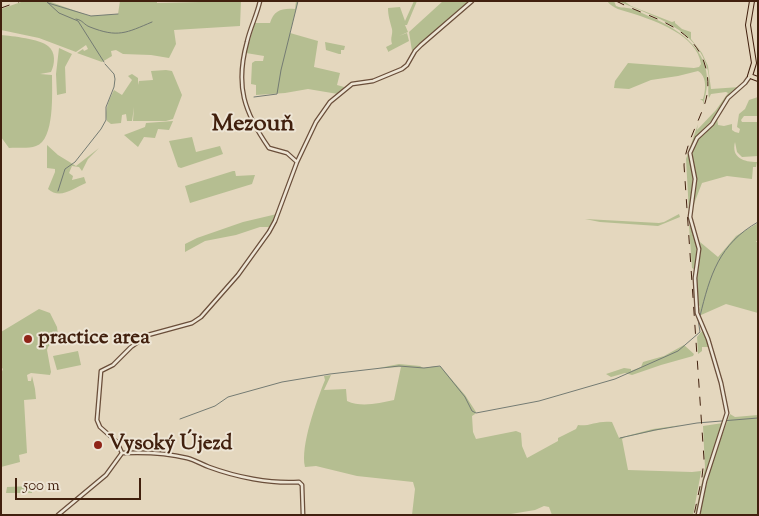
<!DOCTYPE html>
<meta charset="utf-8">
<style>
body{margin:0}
#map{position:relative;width:759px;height:516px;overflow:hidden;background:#e4d7be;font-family:"Sorts Mill Goudy",serif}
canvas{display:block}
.frame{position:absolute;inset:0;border:2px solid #41200e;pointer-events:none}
.scale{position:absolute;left:15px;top:478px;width:126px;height:22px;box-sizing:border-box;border:2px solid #41200e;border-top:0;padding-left:6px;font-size:15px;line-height:18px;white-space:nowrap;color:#41200e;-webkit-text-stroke:4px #ede5d5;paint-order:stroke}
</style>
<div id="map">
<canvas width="759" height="516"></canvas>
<div class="frame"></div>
<div class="scale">500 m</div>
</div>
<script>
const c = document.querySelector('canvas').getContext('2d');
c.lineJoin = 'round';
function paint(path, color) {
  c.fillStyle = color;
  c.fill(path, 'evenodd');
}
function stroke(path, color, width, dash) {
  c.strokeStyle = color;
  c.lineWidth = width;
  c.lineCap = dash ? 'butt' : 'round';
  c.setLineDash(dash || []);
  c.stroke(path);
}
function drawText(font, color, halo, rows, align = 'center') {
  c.font = font + ' "Sorts Mill Goudy",serif';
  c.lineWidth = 4;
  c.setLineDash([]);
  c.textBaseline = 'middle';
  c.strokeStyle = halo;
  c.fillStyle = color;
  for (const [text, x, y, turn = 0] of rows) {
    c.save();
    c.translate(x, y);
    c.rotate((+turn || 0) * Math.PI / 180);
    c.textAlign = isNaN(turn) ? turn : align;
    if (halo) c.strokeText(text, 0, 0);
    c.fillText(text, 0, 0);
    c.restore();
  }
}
paint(new Path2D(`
 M24 1H48L90 16 118 14 120 1H157V3L241 1 240 26 174 30 176 44 169 58 151 55 123 54 116 50 111 51 112 56 102 62 77 53 83 49 84 51 88 49 86 45 76 52 39 38 1 30V9Z
 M296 1H298L290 33 318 41 314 67 340 73 337 85 344 87V89L338 94 308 89 285 93 256 95V85L251 84 252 63 255 61H263L264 56 246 53 255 23H270C274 10 282 8 295 9Z
 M414 1H417L407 25H405L408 32 399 36 407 33 409 41 388 52V51L386 47 392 44C390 37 393 35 392 29 390 21 388 16 388 8L400 7 405 21Z
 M443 1 469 2 412 51 409 32Z
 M607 1H614L616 6C620 8 623 7 627 8 636 9 645 15 653 18 691 35 718 60 703 105V101L700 99H703C706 90 707 76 698 71L678 76 651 80 629 89 614 88 615 81 628 63 694 68 699 67 701 64C697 35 656 21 631 13 622 10 613 9 607 1Z
 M624 1 631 6 672 22 675 21V23L682 29 691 32V39L702 53 708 66 711 89 740 87 727 98 715 117 696 137 690 148 689 158 694 179 689 213 686 159 698 124 697 130 716 110 728 93 726 92 711 94 709 98C707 89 710 80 708 71 698 29 655 17 620 2Z
 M1 35C12 36 40 39 48 46 56 52 55 64 51 72L40 74 52 75C52 92 55 140 36 146 28 149 17 147 9 148L1 137Z
 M325 42 345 46 344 50H341V54H339L326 50Z
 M59 48 72 54 65 67 66 93 57 95 56 74Z
 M166 70 172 71 182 95 173 119 166 121H133L134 107 132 121H127L126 114 122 115 121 123 111 124 107 121C104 110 109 100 114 90L122 95 132 80 128 76 132 74 138 78V85L139 81 153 80 151 71Z
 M758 97V116H744L741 120 742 122H758V156L742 157 737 152 735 142C731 158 744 162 757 162L756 167H753L752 179 727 176 702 183 692 209 696 179 691 154 692 149 698 139 717 118 718 125 724 126 732 124V130L735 132 739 133 740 129 737 127 739 114 745 109 749 100Z
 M173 121 169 130 158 129 155 138 144 137 138 147 124 135 145 127 146 123Z
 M192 137 196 152 220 146 223 154 181 168 178 167 169 141Z
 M47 145 58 155 76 166 99 148 88 159 82 171 79 167 72 166 69 173 73 176 72 180 84 177 86 183C74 188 60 200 48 189L55 172V169L47 168Z
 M233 171H235L236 176 255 175 252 184 190 203 185 186Z
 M277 214 269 227H260L236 235 205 241 185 252V244L197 238 243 222Z
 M679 214 680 217 658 226 600 222 585 219 659 223 664 222Z
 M758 223V241H756L758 244V313L726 304 701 315 699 310 700 306 698 305 696 278 701 251 700 242 718 257 736 236Z
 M689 225C699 238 699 254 694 269L692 268Z
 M39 309 50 313 57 327 58 335 48 347 47 350 51 372 50 375 31 373 27 375 28 381H31L32 376 35 389 36 399 24 400 27 453 19 455 20 462 1 467V374L3 369 1 367V332Z
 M703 331 709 347H702V351L698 354 697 337 701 332Z
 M684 345 694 354 693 356 661 365 632 375 625 373 611 377 606 374 624 368 631 369V371L641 367 643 362 664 356Z
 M78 351 81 365 57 370 53 356Z
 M399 364 420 366 423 368 437 366 441 367 465 395 476 412 475 414 472 416 473 432 476 439 516 431 521 433 522 446 527 458 558 441V438L576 429 578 425C588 427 598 420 612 422L619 438 653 429 682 425 625 437 622 439 628 470 692 472 701 471 702 467 693 515H552L549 507 544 506 535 510 505 515H412L415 489 413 482 357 476 316 466 305 467C300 446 317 400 325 380L324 376 331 375 324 390 346 389 347 401C362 408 379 403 394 400L401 367 379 368Z
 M730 414 735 417 758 415V515H699L712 462Z
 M723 423 709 461 697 515H695L705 468 703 426Z
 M32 486V493H6L7 487Z`), '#b5be91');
stroke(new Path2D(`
 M46 1 59 13 78 21 104 62
 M48 3 91 16 118 14
 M76 19C83 20 84 25 90 27 118 38 126 33 152 22
 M254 97 277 94 281 70 298 1
 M58 191 65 169 75 162 101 129 106 120V107L114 87 115 79 114 74 105 64
 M700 316C710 275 719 244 758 222
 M180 419 215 406 228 397 282 382 330 374 399 366 424 368 440 366 465 397 472 411 476 413 539 401 615 379 678 351 700 332 698 319
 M620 438 655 430 697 423 758 418`), '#747b73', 1);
const minor = new Path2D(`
 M260 1C257 15 250 28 247 42 235 86 244 112 269 148L287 153 297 162
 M122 453 117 442 100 427 97 420 101 371 113 365 131 347 148 335 192 323 201 317 238 275 269 232 275 221 297 162 316 122 330 102 352 84 373 81 402 69 407 65 415 51 421 45 472 1
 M122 453C144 452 167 453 187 458 195 460 201 464 209 467 236 477 270 484 299 482L302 485 303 515
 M58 515 106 475 122 453
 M698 515 705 481 727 413 721 383 708 339 697 313 695 278 699 249 690 217 695 179 690 153 697 138 712 124 728 98 745 83 750 76`);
const major = new Path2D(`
 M752 1 748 25 754 63 750 76 758 79`);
stroke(minor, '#6a4e3a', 5);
stroke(major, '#41200e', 6);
stroke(minor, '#ede5d5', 2.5);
stroke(major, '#e4d7be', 4);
stroke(new Path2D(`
 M616 1C649 18 690 24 704 62 709 76 709 90 705 103 698 124 686 143 684 165L704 459 702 477 694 515
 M1 8 21 1`), '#41200e', 1, [9, 9]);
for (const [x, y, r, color] of [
 [28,339,5,"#8f2418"],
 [98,445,5,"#8f2418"]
]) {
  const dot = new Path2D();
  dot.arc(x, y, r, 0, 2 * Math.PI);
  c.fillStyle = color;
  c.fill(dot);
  stroke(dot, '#ede5d5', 2);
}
drawText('bold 21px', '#41200e', '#ede5d5', [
 ["practice area",38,339],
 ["Vysoký Újezd",108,445]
], 'left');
drawText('bold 24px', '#41200e', '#ede5d5', [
 ["Mezouň",253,126]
]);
</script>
